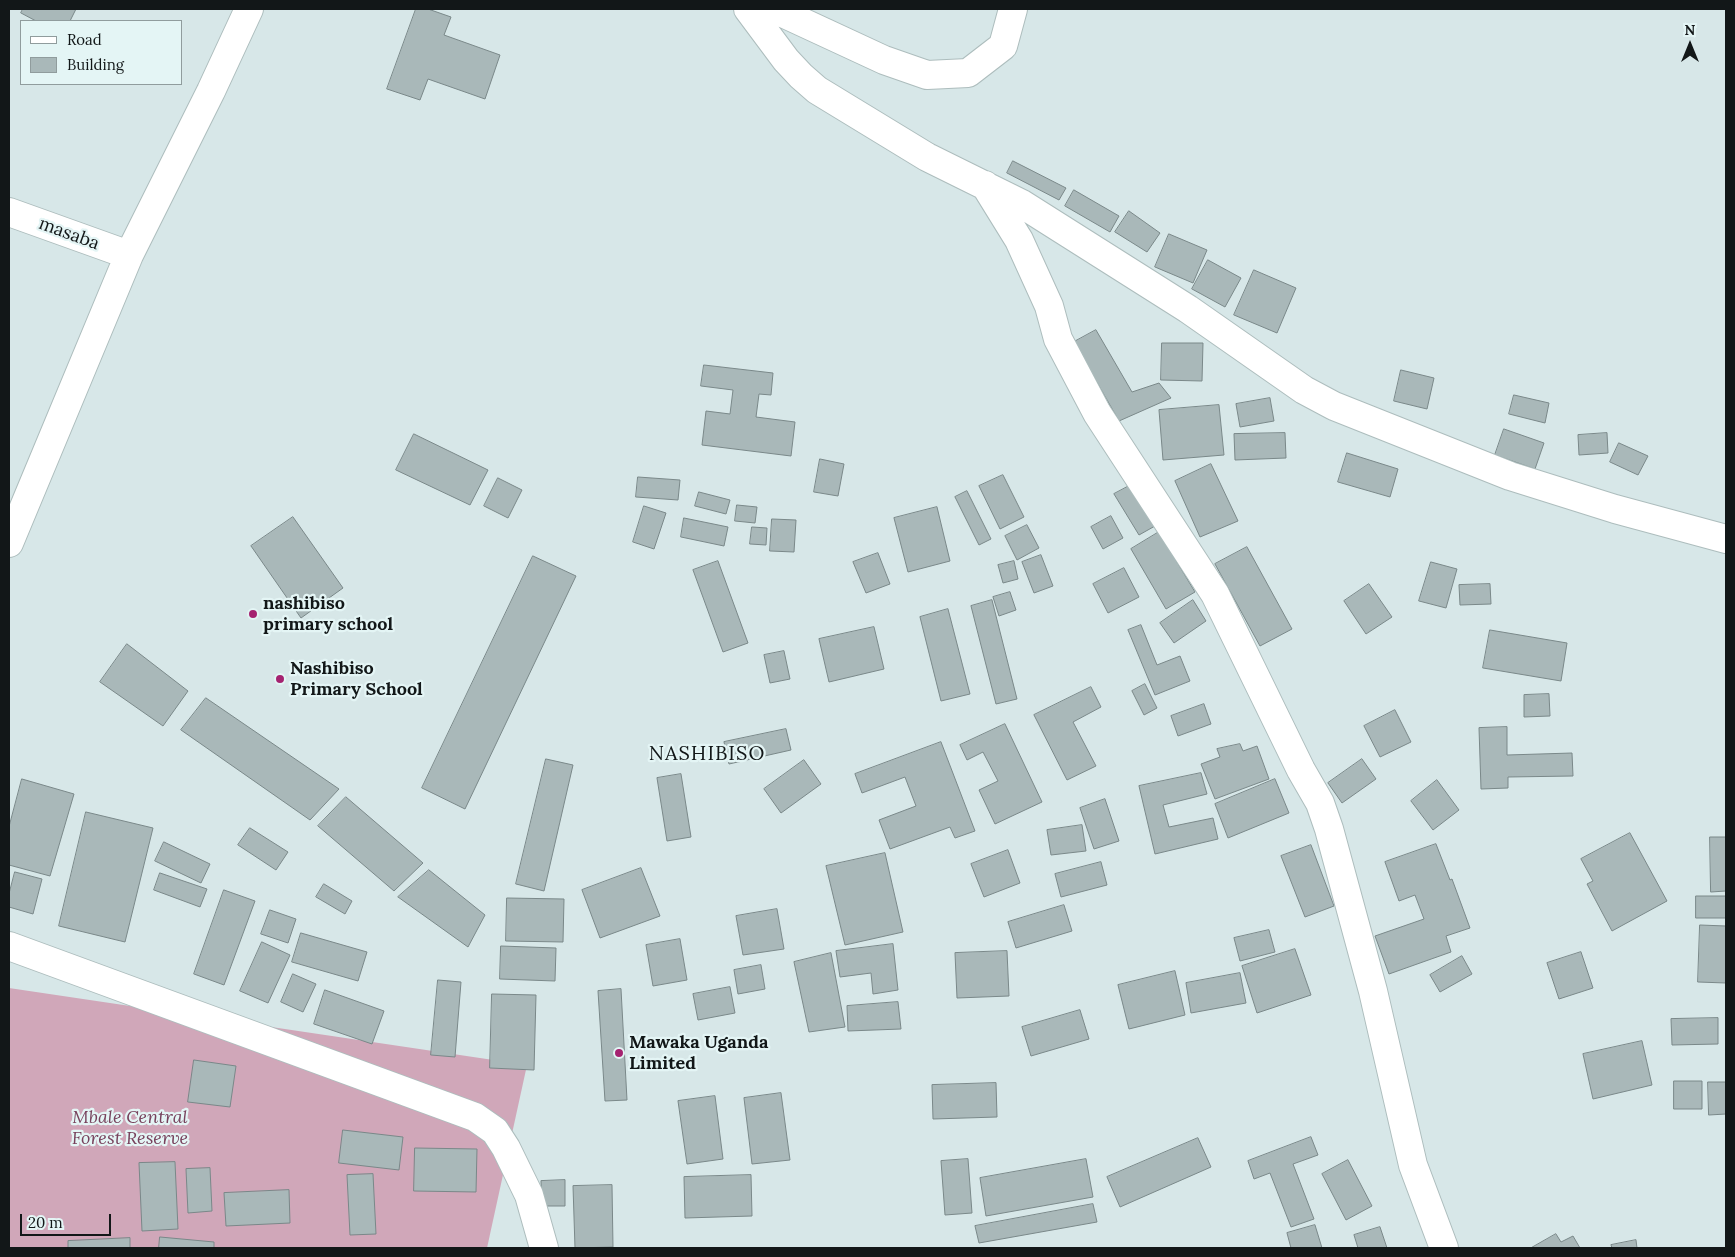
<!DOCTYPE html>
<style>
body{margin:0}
#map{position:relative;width:1735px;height:1257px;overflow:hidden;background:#d7e7e8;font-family:Lora,serif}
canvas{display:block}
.frame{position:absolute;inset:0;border:10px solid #121718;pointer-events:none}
.legend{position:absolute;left:20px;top:20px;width:162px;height:65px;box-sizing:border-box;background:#e4f5f5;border:1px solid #909c9d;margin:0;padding:6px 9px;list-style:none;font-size:15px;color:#121718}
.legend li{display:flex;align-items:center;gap:10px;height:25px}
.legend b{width:25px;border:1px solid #909c9d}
.north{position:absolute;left:1665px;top:20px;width:50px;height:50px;-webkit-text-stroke:4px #e4f5f5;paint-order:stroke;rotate:0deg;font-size:14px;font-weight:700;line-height:20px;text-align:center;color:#121718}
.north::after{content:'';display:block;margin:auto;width:18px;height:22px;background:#121718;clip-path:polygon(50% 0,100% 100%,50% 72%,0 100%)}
.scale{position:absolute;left:20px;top:1214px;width:91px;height:22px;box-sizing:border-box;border:2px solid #121718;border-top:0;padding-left:6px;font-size:15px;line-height:18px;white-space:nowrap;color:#121718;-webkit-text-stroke:4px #e4f5f5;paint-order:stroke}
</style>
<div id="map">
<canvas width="1735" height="1257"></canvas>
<div class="frame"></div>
<ul class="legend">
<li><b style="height:6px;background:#fff"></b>Road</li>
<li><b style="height:14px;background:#a9b8b9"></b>Building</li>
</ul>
<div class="north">N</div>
<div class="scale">20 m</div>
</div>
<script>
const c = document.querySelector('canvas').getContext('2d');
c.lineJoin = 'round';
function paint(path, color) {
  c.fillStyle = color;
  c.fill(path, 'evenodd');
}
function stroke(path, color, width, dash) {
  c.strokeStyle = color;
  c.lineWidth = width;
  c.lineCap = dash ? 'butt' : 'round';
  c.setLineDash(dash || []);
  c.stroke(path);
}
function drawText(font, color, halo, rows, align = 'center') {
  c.font = font + ' Lora,serif';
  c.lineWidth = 4.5;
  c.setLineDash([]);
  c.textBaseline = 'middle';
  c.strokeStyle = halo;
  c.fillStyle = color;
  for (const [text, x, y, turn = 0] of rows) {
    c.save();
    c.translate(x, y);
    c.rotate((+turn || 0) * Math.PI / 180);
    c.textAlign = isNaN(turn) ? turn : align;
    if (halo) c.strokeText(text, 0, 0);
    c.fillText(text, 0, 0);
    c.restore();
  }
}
paint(new Path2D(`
 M9 988 527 1065 487 1248H9Z`), '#d0a7b9');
const building = new Path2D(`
 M23 9H76L70 21H36L21 13Z
 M416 9H428L451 17 444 35 500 55 485 99 428 79 420 100 387 89Z
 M1013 161 1066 188 1059 200 1007 173Z
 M1074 190 1119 216 1110 232 1065 206Z
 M1129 211 1160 233 1147 252 1115 232Z
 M1169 234 1207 250 1193 283 1155 267Z
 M1208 260 1241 278 1225 307 1192 289Z
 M1254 270 1296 288 1277 333 1234 315Z
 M1096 330 1132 392 1159 383 1171 398 1119 421 1074 342Z
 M1162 343H1203L1202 381 1161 380Z
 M704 365 773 373 771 395 759 394 756 417 795 422 791 456 702 445 706 411 730 414 733 390 701 386Z
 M1401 370 1434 378 1427 409 1394 401Z
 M1514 395 1549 403 1545 423 1509 414Z
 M1270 398 1274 421 1240 427 1236 404Z
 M1219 405 1224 455 1163 460 1159 410Z
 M1504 429 1544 443 1535 469 1495 455Z
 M1285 433 1286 458 1235 460 1234 434Z
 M1607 433 1608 453 1579 455 1578 435Z
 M414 434 488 470 470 505 396 470Z
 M1619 443 1648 456 1638 475 1610 462Z
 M1347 453 1398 469 1390 497 1338 482Z
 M820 459 844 464 838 496 814 492Z
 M1211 464 1238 521 1200 537 1175 481Z
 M1003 475 1024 517 1000 529 979 486Z
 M638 477 680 480 678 500 636 497Z
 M498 478 522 490 508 518 484 506Z
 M1131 485 1155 526 1139 535 1114 494Z
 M967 491 991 539 979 545 955 497Z
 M699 492 730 500 726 514 695 506Z
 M737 505 757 507 755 523 735 521Z
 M644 506 666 513 654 549 633 542Z
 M937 507 950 561 908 572 894 518Z
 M1111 516 1123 538 1103 549 1091 527Z
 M293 517 343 588 301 618 251 546Z
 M684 518 728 527 724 546 681 537Z
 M772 519 796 520 794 552 770 551Z
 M1027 525 1039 548 1017 560 1005 536Z
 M752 527 767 528 766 545 750 544Z
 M1159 532 1195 592 1166 609 1131 549Z
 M1247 547 1292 629 1260 646 1215 564Z
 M878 553 890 584 866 593 853 562Z
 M1041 555 1053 586 1034 593 1022 562Z
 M533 556 576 576 465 809 422 788Z
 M718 561 748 643 723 652 693 570Z
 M1014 561 1018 579 1003 583 998 565Z
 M1431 562 1457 569 1446 608 1419 601Z
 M1124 568 1139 597 1108 613 1093 584Z
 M1369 584 1392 617 1366 634 1344 601Z
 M1490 584 1491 604 1460 605 1459 585Z
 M1010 592 1016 610 999 616 993 597Z
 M992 600 1017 699 996 704 971 606Z
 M1193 600 1206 621 1174 643 1160 623Z
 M948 609 970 694 941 701 920 617Z
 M1141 625 1157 665 1180 656 1190 681 1155 695 1128 630Z
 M874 627 884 669 829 682 819 639Z
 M1490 630 1567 643 1561 681 1483 668Z
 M127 644 188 691 163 726 100 682Z
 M784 651 790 679 770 683 764 655Z
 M1145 684 1157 708 1144 715 1132 691Z
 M1091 687 1101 707 1073 722 1096 766 1067 780 1034 715Z
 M1549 694 1550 716 1524 717V695Z
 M206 698 339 789 310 820 181 730Z
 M1204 704 1211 724 1178 736 1171 716Z
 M1395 710 1411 742 1380 757 1364 726Z
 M1005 724 1042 802 995 824 979 790 998 781 983 752 967 760 960 745Z
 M1507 727V755L1572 753 1573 776 1508 777V788L1481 789 1479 728Z
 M786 729 791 750 729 764 724 742Z
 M941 742 975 831 955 838 950 827 890 849 879 820 916 806 905 777 862 793 855 774Z
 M1240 744 1243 751 1257 746 1269 779 1215 799 1201 764 1220 757 1217 749Z
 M546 759 573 765 544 891 516 884Z
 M1362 759 1376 779 1342 803 1328 783Z
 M804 760 821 784 781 813 764 789Z
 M1201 773 1207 794 1163 805 1169 827 1213 818 1218 839 1155 854 1139 786Z
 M681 774 691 837 667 841 657 778Z
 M22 779 74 794 50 876 9 865V827Z
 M1275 779 1289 813 1228 838 1215 804Z
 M1437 780 1459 810 1433 830 1411 801Z
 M346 797 423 863 394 891 318 826Z
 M1105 799 1119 841 1094 849 1080 808Z
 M86 812 153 828 125 942 59 926Z
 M1082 825 1086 851 1051 855 1047 830Z
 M250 828 288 852 276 870 238 845Z
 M1630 833 1667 901 1612 931 1587 884 1593 881 1581 859Z
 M1710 837H1726V891L1711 892Z
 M164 842 210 864 201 883 155 861Z
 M1436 844 1450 880 1452 879 1470 928 1446 936 1451 952 1389 974 1375 936 1424 919 1415 895 1399 901 1385 862Z
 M1311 845 1334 906 1305 917 1281 856Z
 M1008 850 1020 883 984 897 971 864Z
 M885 853 903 932 845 945 826 866Z
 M1101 862 1107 885 1061 897 1055 874Z
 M641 868 660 916 600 938 582 890Z
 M429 870 485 915 468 947 398 897Z
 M15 872 42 879 33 914 9 907V894Z
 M160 873 207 889 200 907 154 890Z
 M324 884 352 901 345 914 316 897Z
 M224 890 255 901 224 985 194 974Z
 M1696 896H1726V918H1696Z
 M507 898 564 899 563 942 506 941Z
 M1064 905 1072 931 1016 948 1008 922Z
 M777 909 784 949 743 955 736 916Z
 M270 910 296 919 288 943 261 934Z
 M1700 925 1726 926V983L1698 982Z
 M1269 930 1275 952 1240 961 1234 938Z
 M301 933 367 952 358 981 292 962Z
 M680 939 687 980 653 986 646 945Z
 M262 942 290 955 268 1003 240 991Z
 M893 944 898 990 873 994 871 973 840 977 836 951Z
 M501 946 556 948 555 981 500 979Z
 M1295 949 1311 995 1257 1013 1242 966Z
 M1007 951 1009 996 957 998 955 953Z
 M1581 952 1593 988 1559 999 1547 963Z
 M831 953 845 1027 809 1032 794 962Z
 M1462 956 1472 974 1440 992 1430 975Z
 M761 965 765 989 738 994 734 970Z
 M1175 971 1185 1015 1129 1029 1118 985Z
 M1240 973 1246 1003 1191 1013 1186 983Z
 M293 974 316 984 303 1012 281 1002Z
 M438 980 461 982 455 1057 431 1055Z
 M730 987 735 1013 698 1020 693 994Z
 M621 989 627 1100 605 1101 598 991Z
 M325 990 384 1011 372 1044 314 1024Z
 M492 994 536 995 534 1070 490 1068Z
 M898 1002 901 1029 848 1031 847 1006Z
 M1080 1010 1089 1039 1031 1056 1022 1027Z
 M1718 1018V1044L1672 1045 1671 1019Z
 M1642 1041 1652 1085 1593 1099 1583 1054Z
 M194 1060 236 1066 230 1107 188 1102Z
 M1674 1081H1702V1109H1674Z
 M1708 1082H1726V1114L1709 1115Z
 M996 1083 997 1117 933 1119 932 1085Z
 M781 1093 790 1160 752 1164 744 1098Z
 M715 1096 723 1159 687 1164 678 1101Z
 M343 1130 403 1137 399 1170 339 1163Z
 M1311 1137 1318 1155 1293 1164 1314 1219 1291 1227 1270 1173 1254 1179 1248 1161Z
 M1198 1138 1211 1167 1120 1207 1107 1177Z
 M415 1148 477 1149 476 1192 414 1191Z
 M968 1159 972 1213 945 1215 941 1161Z
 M1086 1159 1093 1197 986 1216 980 1178Z
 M1348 1160 1372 1206 1346 1220 1322 1174Z
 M175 1162 178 1229 142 1231 139 1163Z
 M210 1168 212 1211 188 1213 186 1169Z
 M373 1174 376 1234 350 1235 347 1175Z
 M751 1175 752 1216 685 1218 684 1177Z
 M565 1180V1206H542L541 1181Z
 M612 1185 613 1247 575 1248 573 1186Z
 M289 1190 290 1223 226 1226 224 1193Z
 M1093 1204 1097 1222 979 1243 975 1226Z
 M1315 1225 1322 1248H1291L1287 1233Z
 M1380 1227 1387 1248H1358L1354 1235Z
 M1556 1234 1561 1242 1573 1236 1580 1248H1531Z
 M160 1237 214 1242V1248H159Z
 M130 1238V1248H68V1241Z
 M1636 1240 1637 1248H1612L1611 1245Z`);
paint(building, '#a9b8b9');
stroke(building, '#7a8889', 1);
const minor = new Path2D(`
 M748 9 786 60 801 76 817 90 927 157 1022 204 1188 309 1304 390 1334 406 1510 476 1615 509 1726 539
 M774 9 884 60 927 75 968 73 1003 46 1013 9
 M985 185 1019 240 1049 306 1058 339 1097 413 1215 594 1301 770 1320 803 1329 829 1373 991 1413 1165 1444 1248`);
const tertiary = new Path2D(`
 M9 212 129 255
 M9 543 129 255 211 91 249 9
 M9 946 475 1117 495 1131 506 1148 529 1195 544 1248`);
stroke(minor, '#adbdbd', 30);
stroke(tertiary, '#adbdbd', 30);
stroke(minor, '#fff', 28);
stroke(tertiary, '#fff', 28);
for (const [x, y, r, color] of [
 [253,614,5,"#a52270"],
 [280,679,5,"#a52270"],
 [619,1053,5,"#a52270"]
]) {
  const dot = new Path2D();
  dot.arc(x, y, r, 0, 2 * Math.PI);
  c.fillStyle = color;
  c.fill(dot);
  stroke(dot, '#e4f5f5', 2);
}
drawText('18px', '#121718', '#e4f5f5', [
 ["masaba",69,234,20]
]);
drawText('bold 18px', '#121718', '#e4f5f5', [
 ["nashibiso",263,604],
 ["primary school",263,625],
 ["Nashibiso",290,669],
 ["Primary School",290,690],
 ["Mawaka Uganda",629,1043],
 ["Limited",629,1064]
], 'left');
drawText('italic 18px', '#77415c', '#e4f5f5', [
 ["Mbale Central",130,1118],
 ["Forest Reserve",130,1139]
]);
c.letterSpacing = '1px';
drawText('20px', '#121718', '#e4f5f5', [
 ["NASHIBISO",707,754]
]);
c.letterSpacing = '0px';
</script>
